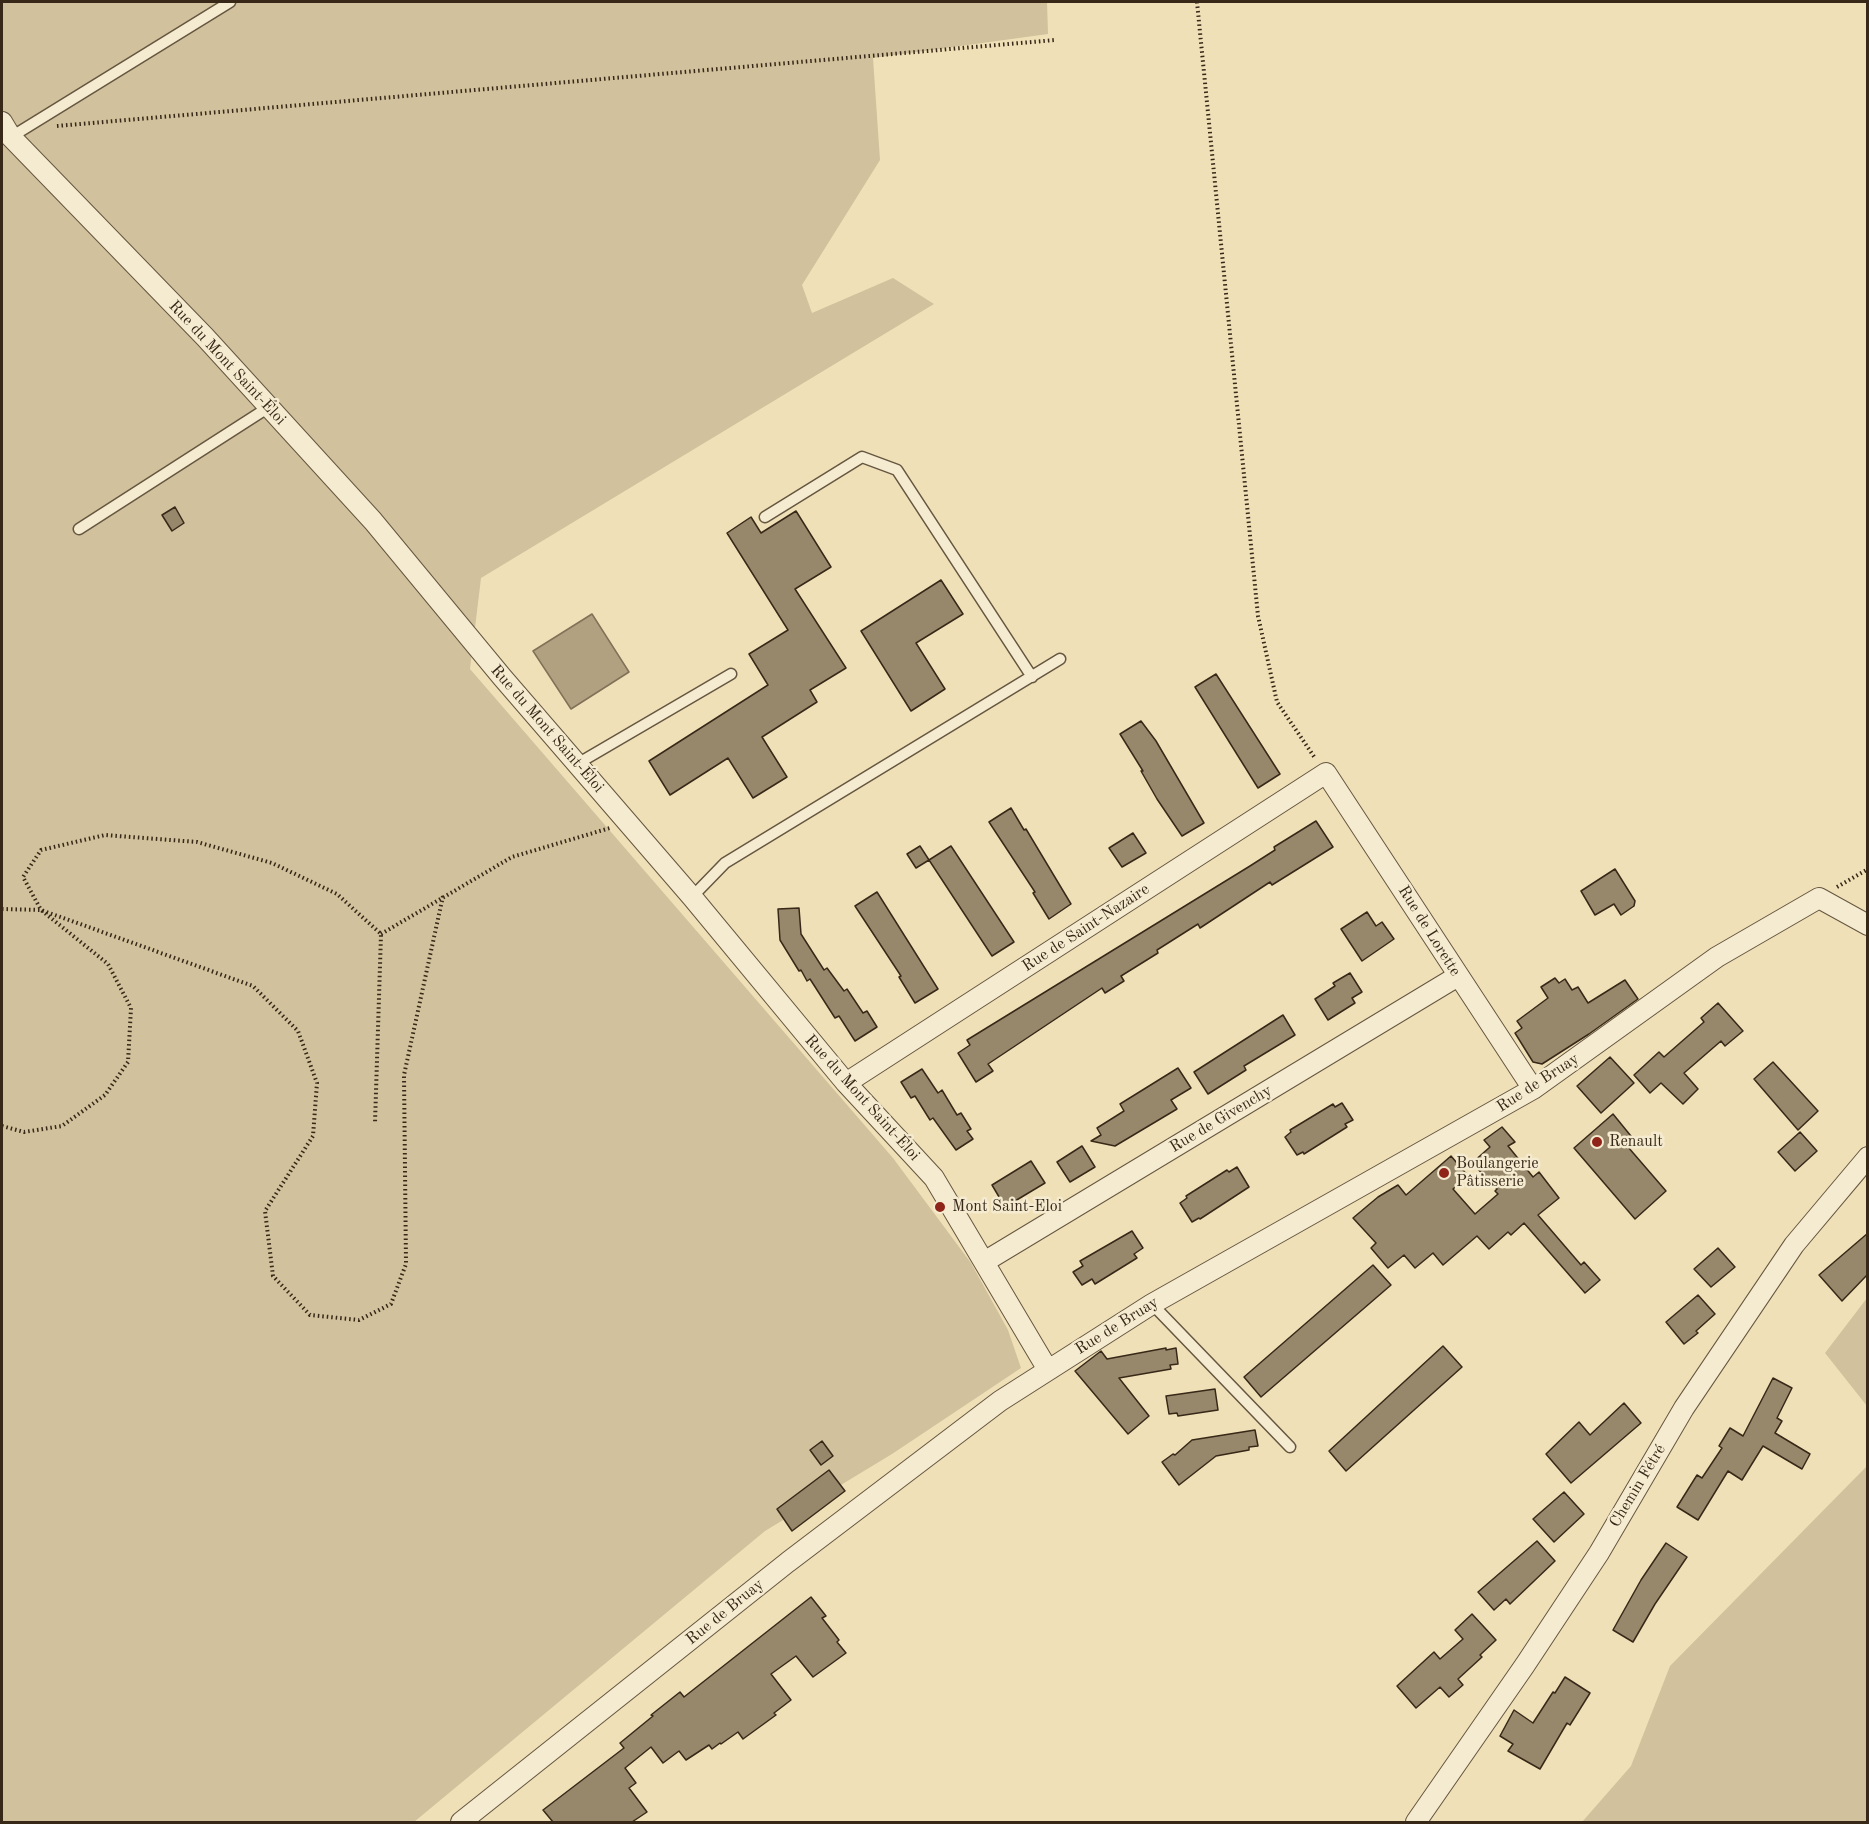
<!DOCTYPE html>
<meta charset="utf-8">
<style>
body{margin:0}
#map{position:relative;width:1869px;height:1824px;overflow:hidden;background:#f0e0b7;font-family:"Old Standard TT",serif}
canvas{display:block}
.frame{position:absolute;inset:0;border:3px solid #372818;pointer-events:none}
</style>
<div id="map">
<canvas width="1869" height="1824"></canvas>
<div class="frame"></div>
</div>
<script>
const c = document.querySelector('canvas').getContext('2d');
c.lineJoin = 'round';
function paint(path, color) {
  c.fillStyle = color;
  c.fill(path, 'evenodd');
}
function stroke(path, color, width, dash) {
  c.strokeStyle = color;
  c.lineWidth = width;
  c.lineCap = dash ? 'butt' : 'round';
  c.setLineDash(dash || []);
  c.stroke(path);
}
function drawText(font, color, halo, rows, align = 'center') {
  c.font = font + ' "Old Standard TT",serif';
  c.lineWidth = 5;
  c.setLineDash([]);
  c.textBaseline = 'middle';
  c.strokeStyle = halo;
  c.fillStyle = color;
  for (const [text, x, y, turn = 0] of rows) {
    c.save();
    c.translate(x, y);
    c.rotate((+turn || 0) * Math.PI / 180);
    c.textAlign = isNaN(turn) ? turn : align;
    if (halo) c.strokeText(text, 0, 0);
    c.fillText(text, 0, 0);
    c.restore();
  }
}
paint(new Path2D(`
 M2 2H1047L1048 34 873 58 880 160 802 285 812 313 893 278 934 304 481 578 470 669 893 1158 971 1263 1008 1330 1021 1368 892 1454 765 1531 414 1822H2Z
 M1867 1298V1406L1825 1353Z
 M1867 1466V1822H1582L1631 1766 1670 1666Z`), '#d1c19c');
const water = new Path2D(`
 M592 614 629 672 571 709 533 651Z`);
paint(water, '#b1a181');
stroke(water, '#807157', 1.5);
const building = new Path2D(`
 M175 507 184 523 172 531 162 515Z
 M796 511 831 567 795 589 846 668 810 690 817 702 762 737 787 777 753 798 728 758 670 795 649 761 768 685 749 654 788 630 727 533 751 517 761 533Z
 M941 580 963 614 916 643 945 689 911 711 861 631Z
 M1216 674 1280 774 1258 788 1195 687Z
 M1141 721 1156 741 1204 823 1182 836 1157 799 1141 771H1143L1120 734Z
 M1011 808 1024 830 1026 829 1071 904 1049 919 1033 893 1035 892 989 822Z
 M1316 821 1333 847 1272 885 1270 882 1200 928 1198 924 1157 950 1158 953 1121 976 1124 981 1105 993 1102 988 988 1064 993 1071 976 1082 958 1053 970 1045 967 1040 1250 866 1275 850 1274 847Z
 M1133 833 1146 853 1122 867 1109 848Z
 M920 846 929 860 951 846 1014 942 992 956 929 860 916 868 907 854Z
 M1615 869 1635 901 1634 906 1621 915 1614 904 1595 915 1581 891Z
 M877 892 938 989 915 1003 899 977 901 976 855 906Z
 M799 908 801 934 824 970 827 968 844 991 847 989 863 1013 867 1011 877 1027 855 1041 839 1016 835 1018 810 979 807 981 801 970 799 971 780 940 778 909Z
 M1367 912 1376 926 1382 922 1394 939 1362 961 1341 929Z
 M1350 973 1362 992 1352 998 1355 1003 1328 1020 1315 999 1335 986 1333 983Z
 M1555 978 1559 983 1565 979 1572 990 1578 987 1588 1003 1625 980 1638 999 1589 1034 1542 1064 1533 1062 1515 1033 1522 1028 1517 1021 1548 998 1541 987Z
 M1718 1003 1743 1031 1725 1046 1721 1041 1684 1073 1698 1089 1683 1104 1661 1083 1650 1093 1634 1075 1659 1052 1664 1057 1704 1022 1701 1018Z
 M1283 1015 1295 1035 1244 1066 1246 1070 1208 1094 1194 1072Z
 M1610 1057 1634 1083 1601 1113 1577 1086Z
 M1773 1062 1818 1111 1798 1130 1754 1079Z
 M1178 1068 1191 1088 1171 1100 1177 1109 1115 1146 1091 1141 1101 1135 1097 1128 1124 1111 1120 1104Z
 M922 1069 938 1093 942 1090 957 1115 961 1113 971 1129 967 1131 973 1139 956 1150 933 1118 930 1120 915 1096 911 1098 901 1082Z
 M1342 1103 1353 1120 1345 1124 1347 1127 1304 1154 1303 1152 1297 1155 1285 1137 1291 1132 1290 1130 1333 1104 1335 1107Z
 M1613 1114 1635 1141 1628 1147 1666 1191 1635 1219 1574 1148Z
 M1502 1127 1515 1142 1508 1146 1533 1177 1539 1172 1559 1198 1538 1215 1581 1265 1584 1262 1600 1280 1585 1293 1524 1223 1511 1235 1508 1232 1489 1249 1477 1236 1443 1265 1433 1253 1415 1268 1404 1255 1388 1268 1371 1248 1376 1243 1353 1218 1378 1197 1398 1185 1406 1195 1451 1156 1468 1176 1453 1189 1475 1214 1498 1194 1495 1191 1497 1189 1472 1163 1490 1147 1484 1140Z
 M1800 1132 1817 1151 1795 1171 1778 1152Z
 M1082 1146 1095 1167 1070 1182 1057 1162Z
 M1031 1161 1045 1183 1005 1207 992 1185Z
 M1237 1167 1249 1187 1200 1219 1199 1218 1192 1222 1180 1203 1187 1198 1186 1196 1227 1170 1229 1172Z
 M1132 1231 1143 1248 1134 1254 1137 1258 1095 1284 1092 1279 1082 1285 1073 1272 1083 1266 1080 1261Z
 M1868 1233V1274L1842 1301 1819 1275Z
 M1718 1248 1735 1267 1711 1287 1694 1269Z
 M1373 1265 1391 1285 1261 1397 1244 1377Z
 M1698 1295 1715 1314 1696 1331 1698 1333 1684 1344 1666 1322Z
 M1443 1346 1462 1367 1346 1471 1329 1451Z
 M1166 1348V1350L1176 1348 1178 1364 1170 1365 1171 1369 1119 1378 1149 1416 1128 1434 1075 1371 1101 1351 1107 1359Z
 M1773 1378 1792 1388 1777 1418 1782 1421 1775 1433 1810 1454 1802 1469 1763 1446 1742 1480 1728 1471 1698 1520 1677 1507 1697 1475 1702 1478 1722 1448 1719 1446 1730 1428 1743 1436Z
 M1215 1389 1218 1410 1178 1416 1177 1413 1169 1414 1166 1396Z
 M1624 1403 1641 1423 1571 1483 1546 1454 1579 1422 1590 1435Z
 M1255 1430 1258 1446 1249 1447V1450L1216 1456 1179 1485 1162 1462 1173 1454 1175 1455 1192 1440Z
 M822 1441 833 1456 821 1465 810 1450Z
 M829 1470 845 1491 792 1531 777 1509Z
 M1564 1492 1584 1514 1554 1542 1533 1519Z
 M1537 1541 1555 1561 1510 1604 1506 1599 1494 1610 1478 1592Z
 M1666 1543 1687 1557 1655 1604 1633 1642 1613 1630 1641 1580Z
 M811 1597 826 1616 822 1618 839 1640 837 1642 846 1653 813 1677 796 1656 771 1674 791 1700 774 1713 776 1715 743 1739 738 1732 721 1744 720 1743 712 1749 709 1745 686 1760 679 1751 663 1763 651 1747 625 1768 636 1783 629 1788 647 1812 632 1822H553L543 1810 624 1748 620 1743 653 1716 651 1715 680 1692 684 1697Z
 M1472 1614 1496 1640 1480 1655 1482 1657 1458 1679 1463 1685 1449 1697 1440 1687 1416 1708 1397 1686 1434 1652 1440 1659 1463 1639 1455 1630Z
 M1565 1677 1590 1693 1570 1725 1567 1723 1540 1769 1508 1751 1513 1744 1500 1736 1514 1710 1533 1723 1553 1692 1555 1693Z`);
paint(building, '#97886b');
stroke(building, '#372818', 1.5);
const service = new Path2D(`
 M11 137 230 2
 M765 517 862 457 897 470 1032 677
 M79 529 269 407
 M577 764 731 674
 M692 897 725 863 1060 659
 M1152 1304 1290 1447`);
const minor = new Path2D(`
 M2 122 11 137 205 337 373 521 502 677 692 897 846 1083 934 1178 1048 1370
 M846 1083 1326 773 1533 1089
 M984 1262 1458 976
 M461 1822 788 1562 1000 1401 1152 1304 1533 1089 1717 957 1819 898 1868 925
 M1416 1822 1525 1665 1599 1553 1684 1408 1794 1245 1868 1157`);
stroke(service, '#655640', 13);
stroke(minor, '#655640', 22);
stroke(new Path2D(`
 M1197 2 1258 616 1277 702 1315 758
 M57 126 1055 40
 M1837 887 1868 869
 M2 909 41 910 253 986 298 1031 317 1083 313 1136 265 1211 273 1276 310 1315 359 1320 391 1304 406 1264 404 1075 443 896
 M381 934 512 857 610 828
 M2 1126 24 1132 62 1126 105 1095 128 1062 131 1008 108 964 41 910 23 877 41 850 105 835 197 842 272 863 337 894 381 934 375 1123`), '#372818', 4, [1.5, 3]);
stroke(service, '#f5ebd0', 10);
stroke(minor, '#f5ebd0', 20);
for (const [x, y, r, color] of [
 [1597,1142,6,"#8f2418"],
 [1444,1173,6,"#8f2418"],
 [940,1207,6,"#8f2418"]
]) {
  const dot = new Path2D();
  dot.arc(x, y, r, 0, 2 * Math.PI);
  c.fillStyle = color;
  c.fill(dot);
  stroke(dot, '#f5ebd0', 2);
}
drawText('16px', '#372818', '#f5ebd0', [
 ["Rue du Mont Saint-Éloi",227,363,47],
 ["Rue du Mont Saint-Éloi",547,729,49],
 ["Rue de Saint-Nazaire",1086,928,-33],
 ["Rue de Lorette",1429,931,58],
 ["Rue de Bruay",1538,1083,-33],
 ["Rue du Mont Saint-Éloi",862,1098,48],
 ["Rue de Givenchy",1221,1119,-31],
 ["Rue de Bruay",1117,1326,-32],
 ["Chemin Fétré",1638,1486,-59],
 ["Rue de Bruay",725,1612,-39]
]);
drawText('16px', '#372818', '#f5ebd0', [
 ["Renault",1609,1142],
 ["Boulangerie",1456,1164],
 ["Pâtisserie",1456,1182],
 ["Mont Saint-Eloi",952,1207]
], 'left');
</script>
